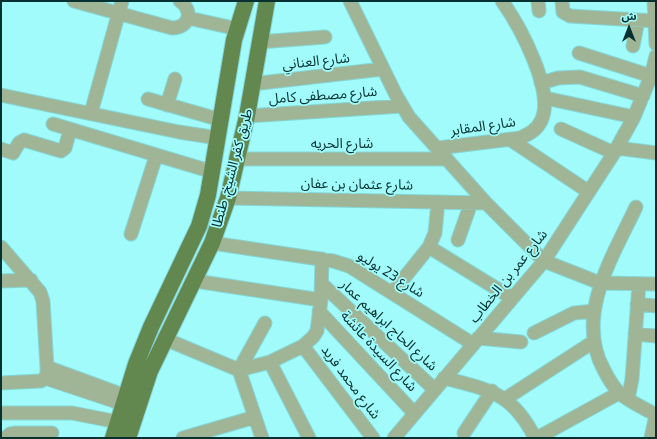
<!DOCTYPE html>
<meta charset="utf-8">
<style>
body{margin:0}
#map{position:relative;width:657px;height:439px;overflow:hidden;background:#a1fbfb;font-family:"Exo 2","Noto Sans Arabic",sans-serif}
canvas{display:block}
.frame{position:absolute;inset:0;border:2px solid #073030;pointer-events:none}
.north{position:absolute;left:609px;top:8px;width:40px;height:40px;-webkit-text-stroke:3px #a1fbfb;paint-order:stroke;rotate:0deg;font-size:11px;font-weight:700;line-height:16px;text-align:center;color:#073030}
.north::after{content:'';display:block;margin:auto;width:14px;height:18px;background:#073030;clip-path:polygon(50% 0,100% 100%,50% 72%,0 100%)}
</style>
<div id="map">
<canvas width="657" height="439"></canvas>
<div class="frame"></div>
<div class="north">ش</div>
</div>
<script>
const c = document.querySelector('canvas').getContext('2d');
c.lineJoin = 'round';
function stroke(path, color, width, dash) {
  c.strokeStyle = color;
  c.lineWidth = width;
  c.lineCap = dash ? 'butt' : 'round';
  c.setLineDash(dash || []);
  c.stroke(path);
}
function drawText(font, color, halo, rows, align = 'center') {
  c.font = font + ' "Exo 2","Noto Sans Arabic",sans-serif';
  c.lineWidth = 3.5;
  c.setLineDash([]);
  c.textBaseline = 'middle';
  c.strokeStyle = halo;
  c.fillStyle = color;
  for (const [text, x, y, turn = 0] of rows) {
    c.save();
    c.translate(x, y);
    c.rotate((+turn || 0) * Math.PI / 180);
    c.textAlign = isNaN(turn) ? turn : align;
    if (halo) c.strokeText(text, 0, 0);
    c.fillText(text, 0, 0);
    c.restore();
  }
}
const minor = new Path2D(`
 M74 1 172 28C189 28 194 11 180 1
 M350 1 396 95 409 117 486 203 544 261 600 283 656 284
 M538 1 539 11
 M562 1 563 12 570 16 655 21
 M654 1 656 44
 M188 18 238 29
 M259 42 325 37
 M633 46 638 20
 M579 53 651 76
 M541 83 558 78 580 77 643 96
 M252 84 383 69
 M1 95 179 132 218 138
 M545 98 634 117
 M148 99 221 120
 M167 105 175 79
 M91 113 122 1
 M247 116 402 106
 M53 124 213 172
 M561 129 614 153
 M511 140 589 192
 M438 148 520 138C529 134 537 130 541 121 556 92 519 25 502 1
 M617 148 656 153
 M1 149 13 153 19 143 24 140 61 151 65 148 70 130
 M237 159H447
 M228 198 486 203
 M636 207C613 256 574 316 604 370 608 378 613 386 619 393 630 402 644 408 656 415
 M131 234 156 156
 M458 240 471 203
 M212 243 333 261 349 266 473 344
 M1 247 40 292 43 301 47 367V376L41 381 1 383
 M429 247 512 298
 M1 281 31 280
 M195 281 321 300
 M322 284 434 389
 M392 293 429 247 435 233 438 202
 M637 304 656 306
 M319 311 414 413
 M534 333 574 313 594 311
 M635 334 656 336
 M478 338 521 342
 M165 339 239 370 270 362 303 346 313 337 317 331 321 300 322 259
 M303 346 373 438
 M270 362 309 438
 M47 367 126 396
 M45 378 123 404
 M444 378C489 390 512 392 535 438
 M505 399 593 342
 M628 399 632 379 639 284
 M1 413H72L118 422
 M464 433 492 391
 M5 438 10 434 16 433H52
 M183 438 255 417
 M262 438 239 370 265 323
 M394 438 544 261 614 153 634 117 651 76 656 56
 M537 438 619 393
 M651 438 656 415`);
const major = new Path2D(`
 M113 438 136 364 151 327 199 226 208 195 234 40 246 1
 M128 438 150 371 212 243 228 198 247 116 267 1`);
stroke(minor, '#85d6d6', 15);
stroke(major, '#85d6d6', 18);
stroke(minor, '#a0b596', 13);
stroke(major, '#63884f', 16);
drawText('14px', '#073030', '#a1fbfb', [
 ["شارع العناني",316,61,-6],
 ["شارع مصطفى كامل",323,95,-4],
 ["شارع المقابر",483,126,-8],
 ["شارع الحريه",342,143],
 ["طريق كفر الشيخ, طنطا",232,168,-75],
 ["شارع عثمان بن عفان",357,184,1],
 ["شارع 23 يوليو",391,274,32],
 ["شارع عمر بن الخطاب",508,276,-51],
 ["شارع الحاج ابراهيم عمار",389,325,43],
 ["شارع السيدة عائشة",379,351,47],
 ["شارع محمد فريد",351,382,53]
]);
</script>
